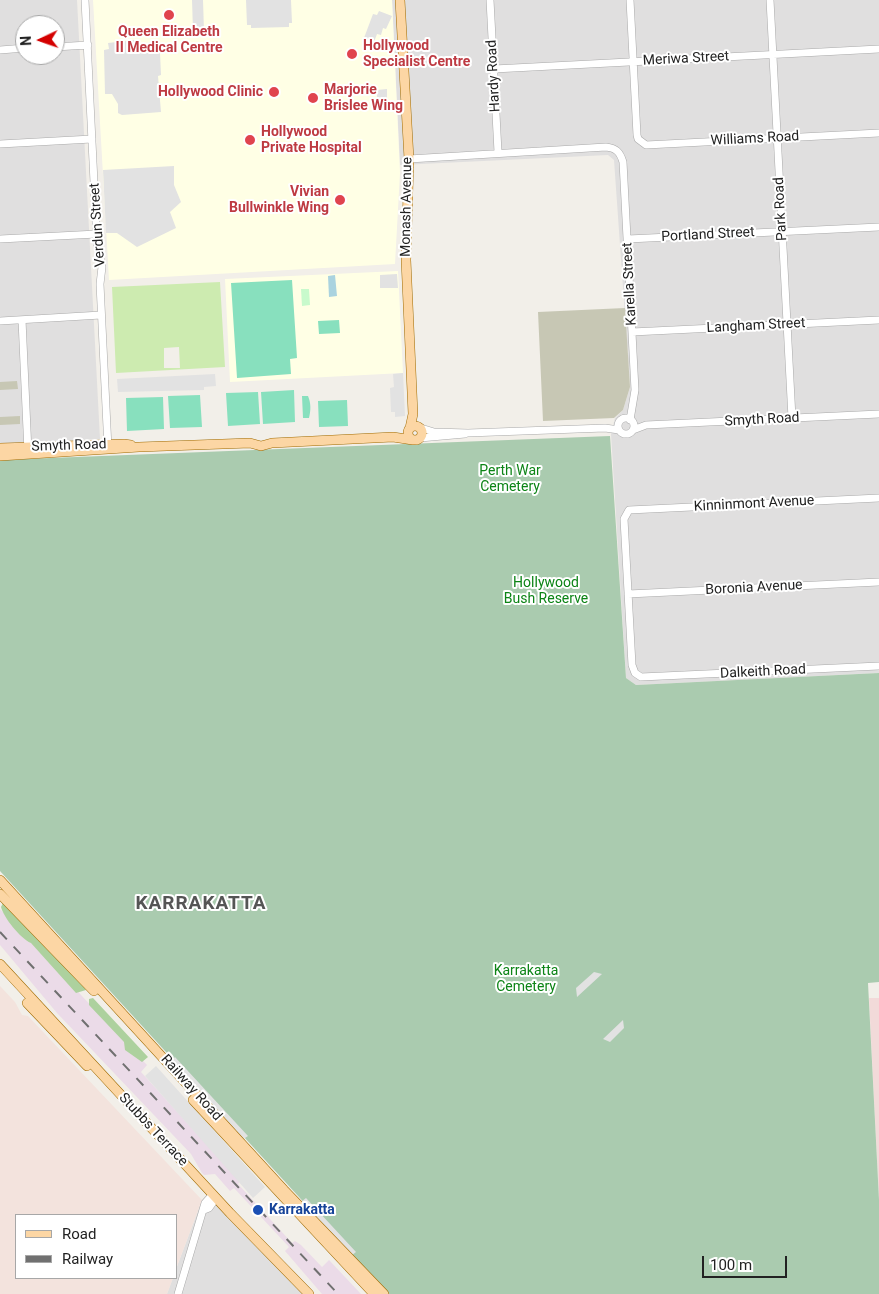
<!DOCTYPE html>
<style>
body{margin:0}
#map{position:relative;width:879px;height:1294px;overflow:hidden;background:#f2efe9;font-family:Roboto,sans-serif}
canvas{display:block}
.legend{position:absolute;left:15px;top:1214px;width:162px;height:65px;box-sizing:border-box;background:#fff;border:1px solid #a7a7a7;margin:0;padding:6px 9px;list-style:none;font-size:15px;color:#222}
.legend li{display:flex;align-items:center;gap:10px;height:25px}
.legend b{width:25px;border:1px solid #a7a7a7}
.north{position:absolute;left:15px;top:15px;width:50px;height:50px;box-sizing:border-box;background:#fff;border:1px solid #a7a7a7;border-radius:50%;rotate:267deg;font-size:14px;font-weight:700;line-height:20px;text-align:center;color:#222}
.north::after{content:'';display:block;margin:auto;width:18px;height:22px;background:#d40000;clip-path:polygon(50% 0,100% 100%,50% 72%,0 100%)}
.scale{position:absolute;left:702px;top:1256px;width:85px;height:22px;box-sizing:border-box;border:2px solid #222;border-top:0;padding-left:6px;font-size:15px;line-height:18px;white-space:nowrap;color:#222;-webkit-text-stroke:4px #fff;paint-order:stroke}
</style>
<div id="map">
<canvas width="879" height="1294"></canvas>
<ul class="legend">
<li><b style="height:6px;background:#fcd6a4"></b>Road</li>
<li><b style="height:6px;background:#707070"></b>Railway</li>
</ul>
<div class="north">N</div>
<div class="scale">100 m</div>
</div>
<script>
const c = document.querySelector('canvas').getContext('2d');
c.lineJoin = 'round';
function paint(path, color) {
  c.fillStyle = color;
  c.fill(path, 'evenodd');
}
function stroke(path, color, width, dash) {
  c.strokeStyle = color;
  c.lineWidth = width;
  c.lineCap = dash ? 'butt' : 'round';
  c.setLineDash(dash || []);
  c.stroke(path);
}
function drawText(font, color, halo, rows, align = 'center') {
  c.font = font + ' Roboto,sans-serif';
  c.lineWidth = 4;
  c.setLineDash([]);
  c.textBaseline = 'middle';
  c.strokeStyle = halo;
  c.fillStyle = color;
  for (const [text, x, y, turn = 0] of rows) {
    c.save();
    c.translate(x, y);
    c.rotate((+turn || 0) * Math.PI / 180);
    c.textAlign = isNaN(turn) ? turn : align;
    if (halo) c.strokeText(text, 0, 0);
    c.fillText(text, 0, 0);
    c.restore();
  }
}
paint(new Path2D(`
 M0 0H77L100 439 0 444ZM25 25H55V55H25Z
 M392 0H879V673L636 685 626 678 611 434 615 418 623 410 630 387 614 160 608 155 400 165Z
 M212 1190 307 1294H167L173 1278H176V1269L202 1200Z`), '#e0dfdf');
paint(new Path2D(`
 M869 998H879V1200Z`), '#f2dad9');
paint(new Path2D(`
 M0 909 147 1065 141 1072 240 1181 238 1184 292 1243 295 1241 301 1245 322 1267 329 1260 361 1294H322L285 1251 289 1247 234 1188 230 1191 215 1174 204 1175 202 1173 191 1154 57 1013 0 945Z`), '#ebdbe8');
paint(new Path2D(`
 M93 0H392L400 173 395 264 109 280Z
 M398 271 403 373 230 382 225 279Z`), '#ffffe5');
paint(new Path2D(`
 M0 986 15 1002 22 1015 28 1016 202 1200 176 1269V1215H16V1278H173L167 1294H0Z`), '#f3e3dd');
paint(new Path2D(`
 M625 308 630 387 623 410 614 418 543 421 538 312Z
 M17 381 18 389 0 390V382Z
 M20 416V424L0 425V417Z`), '#c7c7b4');
paint(new Path2D(`
 M220 282 225 367 116 373 112 287ZM179 347 180 368H164V348Z`), '#cdebb0');
paint(new Path2D(`
 M3 903 82 984 86 990 76 993 31 943C20 938 4 918 1 907Z
 M93 998 148 1057 142 1062 125 1050 124 1042 89 1005V999Z`), '#add19e');
paint(new Path2D(`
 M610 436 626 678 636 685 879 673V982L868 983 879 1200V1294H388L0 871V460Z`), '#aacbaf');
paint(new Path2D(`
 M301 289H309L310 305 302 306Z`), '#c8facc');
paint(new Path2D(`
 M292 280 297 358 290 359 291 374 237 378 231 283Z
 M339 320 340 333 319 334 318 321Z
 M294 390 295 422 263 424 261 392Z
 M258 392 260 424 228 426 226 393Z
 M200 395 202 427 170 428 168 396Z
 M302 396H308C311 403 311 410 309 418H303Z
 M163 397 164 429 127 431 126 398Z
 M347 400 348 426 319 427 318 401Z`), '#88e0be');
paint(new Path2D(`
 M192 0H203L204 31H193Z
 M246 0H291L292 23H289V27L251 28V25H247Z
 M379 11 392 16 386 29 383 28 381 35 377 34 374 42 364 38 373 14 377 15Z
 M135 40 137 47 153 41V48L160 53 161 75 158 76 161 112 122 115 118 113V104L112 94H105L104 50 109 49 108 43Z
 M387 89V103H377V90Z
 M174 166V185L181 202 170 212 176 228 137 247 117 233H106L103 170Z
 M397 274 398 288H380V275Z
 M403 373 405 416 395 417V412H391L390 388 394 387 393 374Z
 M215 374 216 386 204 387V390L118 392 117 379Z
 M594 972 602 974 577 997 576 988Z
 M623 1020 624 1028 610 1042 603 1039Z
 M175 1057 248 1136 242 1140 170 1062Z
 M156 1066 265 1187 253 1198 145 1076Z
 M306 1198 356 1252 351 1256 301 1202Z`), '#e2e2e2');
paint(new Path2D(`
 M335 275 337 296 329 297 328 276Z`), '#aad3df');
const minor = new Path2D(`
 M85 0 97 243 102 267 100 284 108 448
 M490 0 498 152
 M630 0 637 135 638 139 646 145 879 133
 M770 0 792 418
 M55 47 88 45
 M0 50 25 48
 M494 69 879 49
 M0 144 92 139
 M409 159 606 147C616 148 620 152 623 162L635 390 630 420
 M0 239 97 234
 M628 239 879 227
 M22 320 28 452
 M0 321 101 315
 M632 332 879 320
 M618 426a8 8 0 1 1 16 0a8 8 0 1 1-16 0Z
 M421 428 434 432 468 433 605 428 619 430
 M633 430 646 425 879 414
 M420 438 465 434
 M879 498 629 510 624 519 632 665 635 673 641 677 879 666
 M628 594 879 582
 M204 1210 209 1208 216 1198
 M178 1294 205 1203 213 1194`);
const major = new Path2D(`
 M400 0 409 159 406 260 413 414 410 428
 M408 433a7 7 0 1 1 14 0a7 7 0 1 1-14 0Z
 M0 448 124 444 131 445
 M0 456 139 447 250 443 261 446 272 443 393 437 413 440
 M0 880 284 1190 384 1294
 M0 894 94 991
 M0 964 230 1213 309 1294
 M27 1003 87 1066
 M193 1100 374 1294`);
stroke(minor, '#a9a9a9', 8);
stroke(major, '#a06b00', 10);
stroke(minor, '#fff', 7);
stroke(major, '#fcd6a4', 9);
stroke(new Path2D(`
 M0 932 338 1294`), '#707070', 2, [10, 10]);
for (const [x, y, r, color] of [
 [169,15,6,"#e0444e"],
 [352,54,6,"#e0444e"],
 [274,92,6,"#e0444e"],
 [313,98,6,"#e0444e"],
 [250,140,6,"#e0444e"],
 [340,200,6,"#e0444e"],
 [258,1210,6,"#1a4fb4"]
]) {
  const dot = new Path2D();
  dot.arc(x, y, r, 0, 2 * Math.PI);
  c.fillStyle = color;
  c.fill(dot);
  stroke(dot, '#fff', 2);
}
drawText('bold 14px', '#be3a42', '#fff', [
 ["Queen Elizabeth",169,32,"center"],
 ["II Medical Centre",169,48,"center"],
 ["Hollywood",363,46],
 ["Specialist Centre",363,62],
 ["Marjorie",324,90],
 ["Brislee Wing",324,106],
 ["Hollywood Clinic",263,92,"right"],
 ["Hollywood",261,132],
 ["Private Hospital",261,148],
 ["Vivian",329,192,"right"],
 ["Bullwinkle Wing",329,208,"right"]
], 'left');
drawText('14px', '#222', '#fff', [
 ["Meriwa Street",686,59,-3],
 ["Hardy Road",494,76,-93],
 ["Williams Road",755,139,-3],
 ["Monash Avenue",407,207,-89],
 ["Park Road",781,209,-93],
 ["Verdun Street",98,225,-94],
 ["Portland Street",708,235,-3],
 ["Karella Street",630,284,-93],
 ["Langham Street",756,326,-3],
 ["Smyth Road",762,420,-3],
 ["Smyth Road",69,446,-2],
 ["Kinninmont Avenue",754,504,-3],
 ["Boronia Avenue",754,588,-3],
 ["Dalkeith Road",763,672,-3],
 ["Railway Road",191,1088,48],
 ["Stubbs Terrace",153,1130,47]
]);
drawText('14px', '#0c8416', '#fff', [
 ["Perth War",510,471],
 ["Cemetery",510,487],
 ["Hollywood",546,583],
 ["Bush Reserve",546,599],
 ["Karrakatta",526,971],
 ["Cemetery",526,987]
]);
drawText('bold 14px', '#164399', '#fff', [
 ["Karrakatta",269,1210]
], 'left');
c.letterSpacing = '1px';
drawText('bold 19px', '#555', '#fff', [
 ["KARRAKATTA",201,904]
]);
c.letterSpacing = '0px';
</script>
